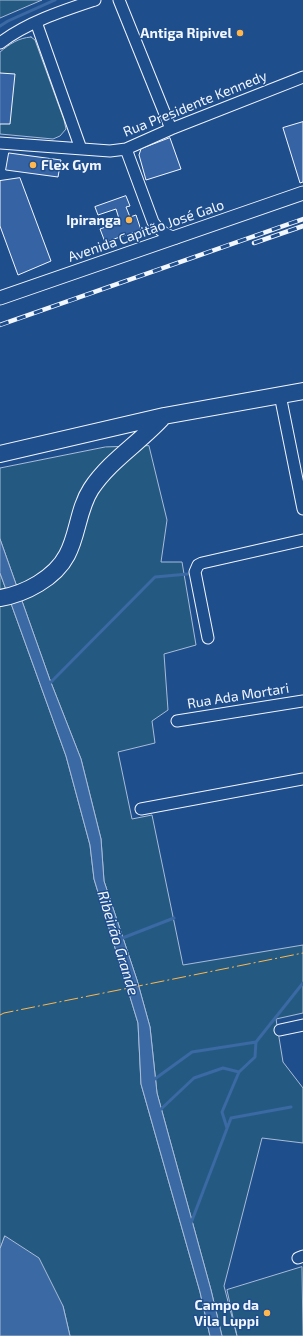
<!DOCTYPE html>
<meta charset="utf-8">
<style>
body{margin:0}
canvas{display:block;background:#1f4e8c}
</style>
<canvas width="303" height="1336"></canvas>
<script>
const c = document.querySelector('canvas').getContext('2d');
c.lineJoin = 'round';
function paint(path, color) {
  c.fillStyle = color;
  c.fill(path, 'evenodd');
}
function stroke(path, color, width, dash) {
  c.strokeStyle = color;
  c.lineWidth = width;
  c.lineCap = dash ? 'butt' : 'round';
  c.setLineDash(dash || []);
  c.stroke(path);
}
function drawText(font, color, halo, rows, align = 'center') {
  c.font = font + ' "Exo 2",sans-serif';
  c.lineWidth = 3;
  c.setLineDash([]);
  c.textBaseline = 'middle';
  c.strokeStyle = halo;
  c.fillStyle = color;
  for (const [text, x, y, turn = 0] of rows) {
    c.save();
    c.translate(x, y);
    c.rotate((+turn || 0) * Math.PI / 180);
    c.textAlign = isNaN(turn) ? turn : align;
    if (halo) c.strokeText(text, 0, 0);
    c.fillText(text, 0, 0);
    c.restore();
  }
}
const green = new Path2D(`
 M0 0H42L0 18Z
 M31 37 35 40 64 120 66 129 60 136 53 139 0 134V52C10 44 18 38 31 37Z
 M149 446 167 520 161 562H182L196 645 164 654 168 710 152 721 155 743 118 752 132 819 152 815 183 965 303 945V1013L276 1019 283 1062 303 1088V1143L262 1138 224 1286 237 1336H222L211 1290 157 1093 150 1027 137 980 104 881 101 839 81 759 50 680 0 539V468L105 447Z
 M0 573 66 756 90 845 94 879 138 1023 141 1084 200 1292 210 1336H70L63 1306 5 1236 0 1249Z
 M302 1267 303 1336H237L227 1290Z`);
paint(green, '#245a82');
stroke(green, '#a8bbd7', 1);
const water = new Path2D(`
 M0 539 50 680 81 759 101 839 104 881 137 980 150 1027 157 1093 211 1290 222 1336H210L200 1292 141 1084 138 1023 94 879 90 845 66 756 0 573Z
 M5 1236 39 1258 63 1306 70 1336H0V1249Z`);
paint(water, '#3b69a3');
stroke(water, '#a8bbd7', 1);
stroke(new Path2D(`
 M0 26 8 21 55 0
 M49 684 155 577 188 574
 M120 939 174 918
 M152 1081 192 1052 256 1042
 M160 1110 194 1078 223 1068 239 1072
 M227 1128 222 1112 239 1072 255 1057 256 1042 303 983
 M191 1223 231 1118 291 1107`), '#3b69a3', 3);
const building = new Path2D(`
 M0 73 15 74 10 124H0Z
 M303 122V182L300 183 283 128Z
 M170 138 181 169 146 180 139 155 141 149Z
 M9 153 61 160 58 177 6 170Z
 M20 178 51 261 18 275 0 226V181Z
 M126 196 130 206 126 207 130 217 136 215 141 230 105 242 100 229 120 222 116 209 98 215 95 207Z`);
paint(building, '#3563a3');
stroke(building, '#f2f6ff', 1);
const minor = new Path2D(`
 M119 0 171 129
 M36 22 81 149
 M0 43C28 22 62 11 95 0
 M0 143 110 151 126 149 171 129 303 77
 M126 149 153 222C159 231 166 235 176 238
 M280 395 303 509
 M208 638 195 572 198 565 202 563 303 540
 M177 721 303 701
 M141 809 303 779
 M280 1030 303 1025
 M298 1258 303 1256`);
const major = new Path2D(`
 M0 298 303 193`);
const highway = new Path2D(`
 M0 454 164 416 303 391
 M0 598C25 594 55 578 67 555 78 535 78 509 91 489 110 460 141 442 164 416`);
stroke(minor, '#f2f6ff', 13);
stroke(major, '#f2f6ff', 15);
stroke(highway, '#f2f6ff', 18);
stroke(minor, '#1f4e8c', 11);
stroke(major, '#1f4e8c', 13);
stroke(highway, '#1f4e8c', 16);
const rail = new Path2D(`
 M254 243 303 226
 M0 325 303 219`);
stroke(rail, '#f2f6ff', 4.5);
stroke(rail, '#1f4e8c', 3, [9]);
stroke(new Path2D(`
 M0 1015 4 1013 303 953`), '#ffb74d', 1, [14, 3, 2, 3]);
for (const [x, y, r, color] of [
 [240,33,4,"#ffb74d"],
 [33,165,4,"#ffb74d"],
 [129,220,4,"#ffb74d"],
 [267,1313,4,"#ffb74d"]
]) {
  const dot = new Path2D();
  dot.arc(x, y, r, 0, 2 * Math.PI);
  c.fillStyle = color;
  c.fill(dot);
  stroke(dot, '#1f4e8c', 1.5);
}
drawText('bold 14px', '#f2f6ff', '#1f4e8c', [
 ["Antiga Ripivel",232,33],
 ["Flex Gym",41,165,"left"],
 ["Ipiranga",121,220],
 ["Campo da",259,1305],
 ["Vila Luppi",259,1321]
], 'right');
drawText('14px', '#f2f6ff', '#1f4e8c', [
 ["Rua Presidente Kennedy",195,104,-22],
 ["Avenida Capitão José Galo",146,231,-19],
 ["Rua Ada Mortari",238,696,-9]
]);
drawText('italic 15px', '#f2f6ff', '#1f4e8c', [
 ["Ribeirão Grande",118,943,73]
]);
</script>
